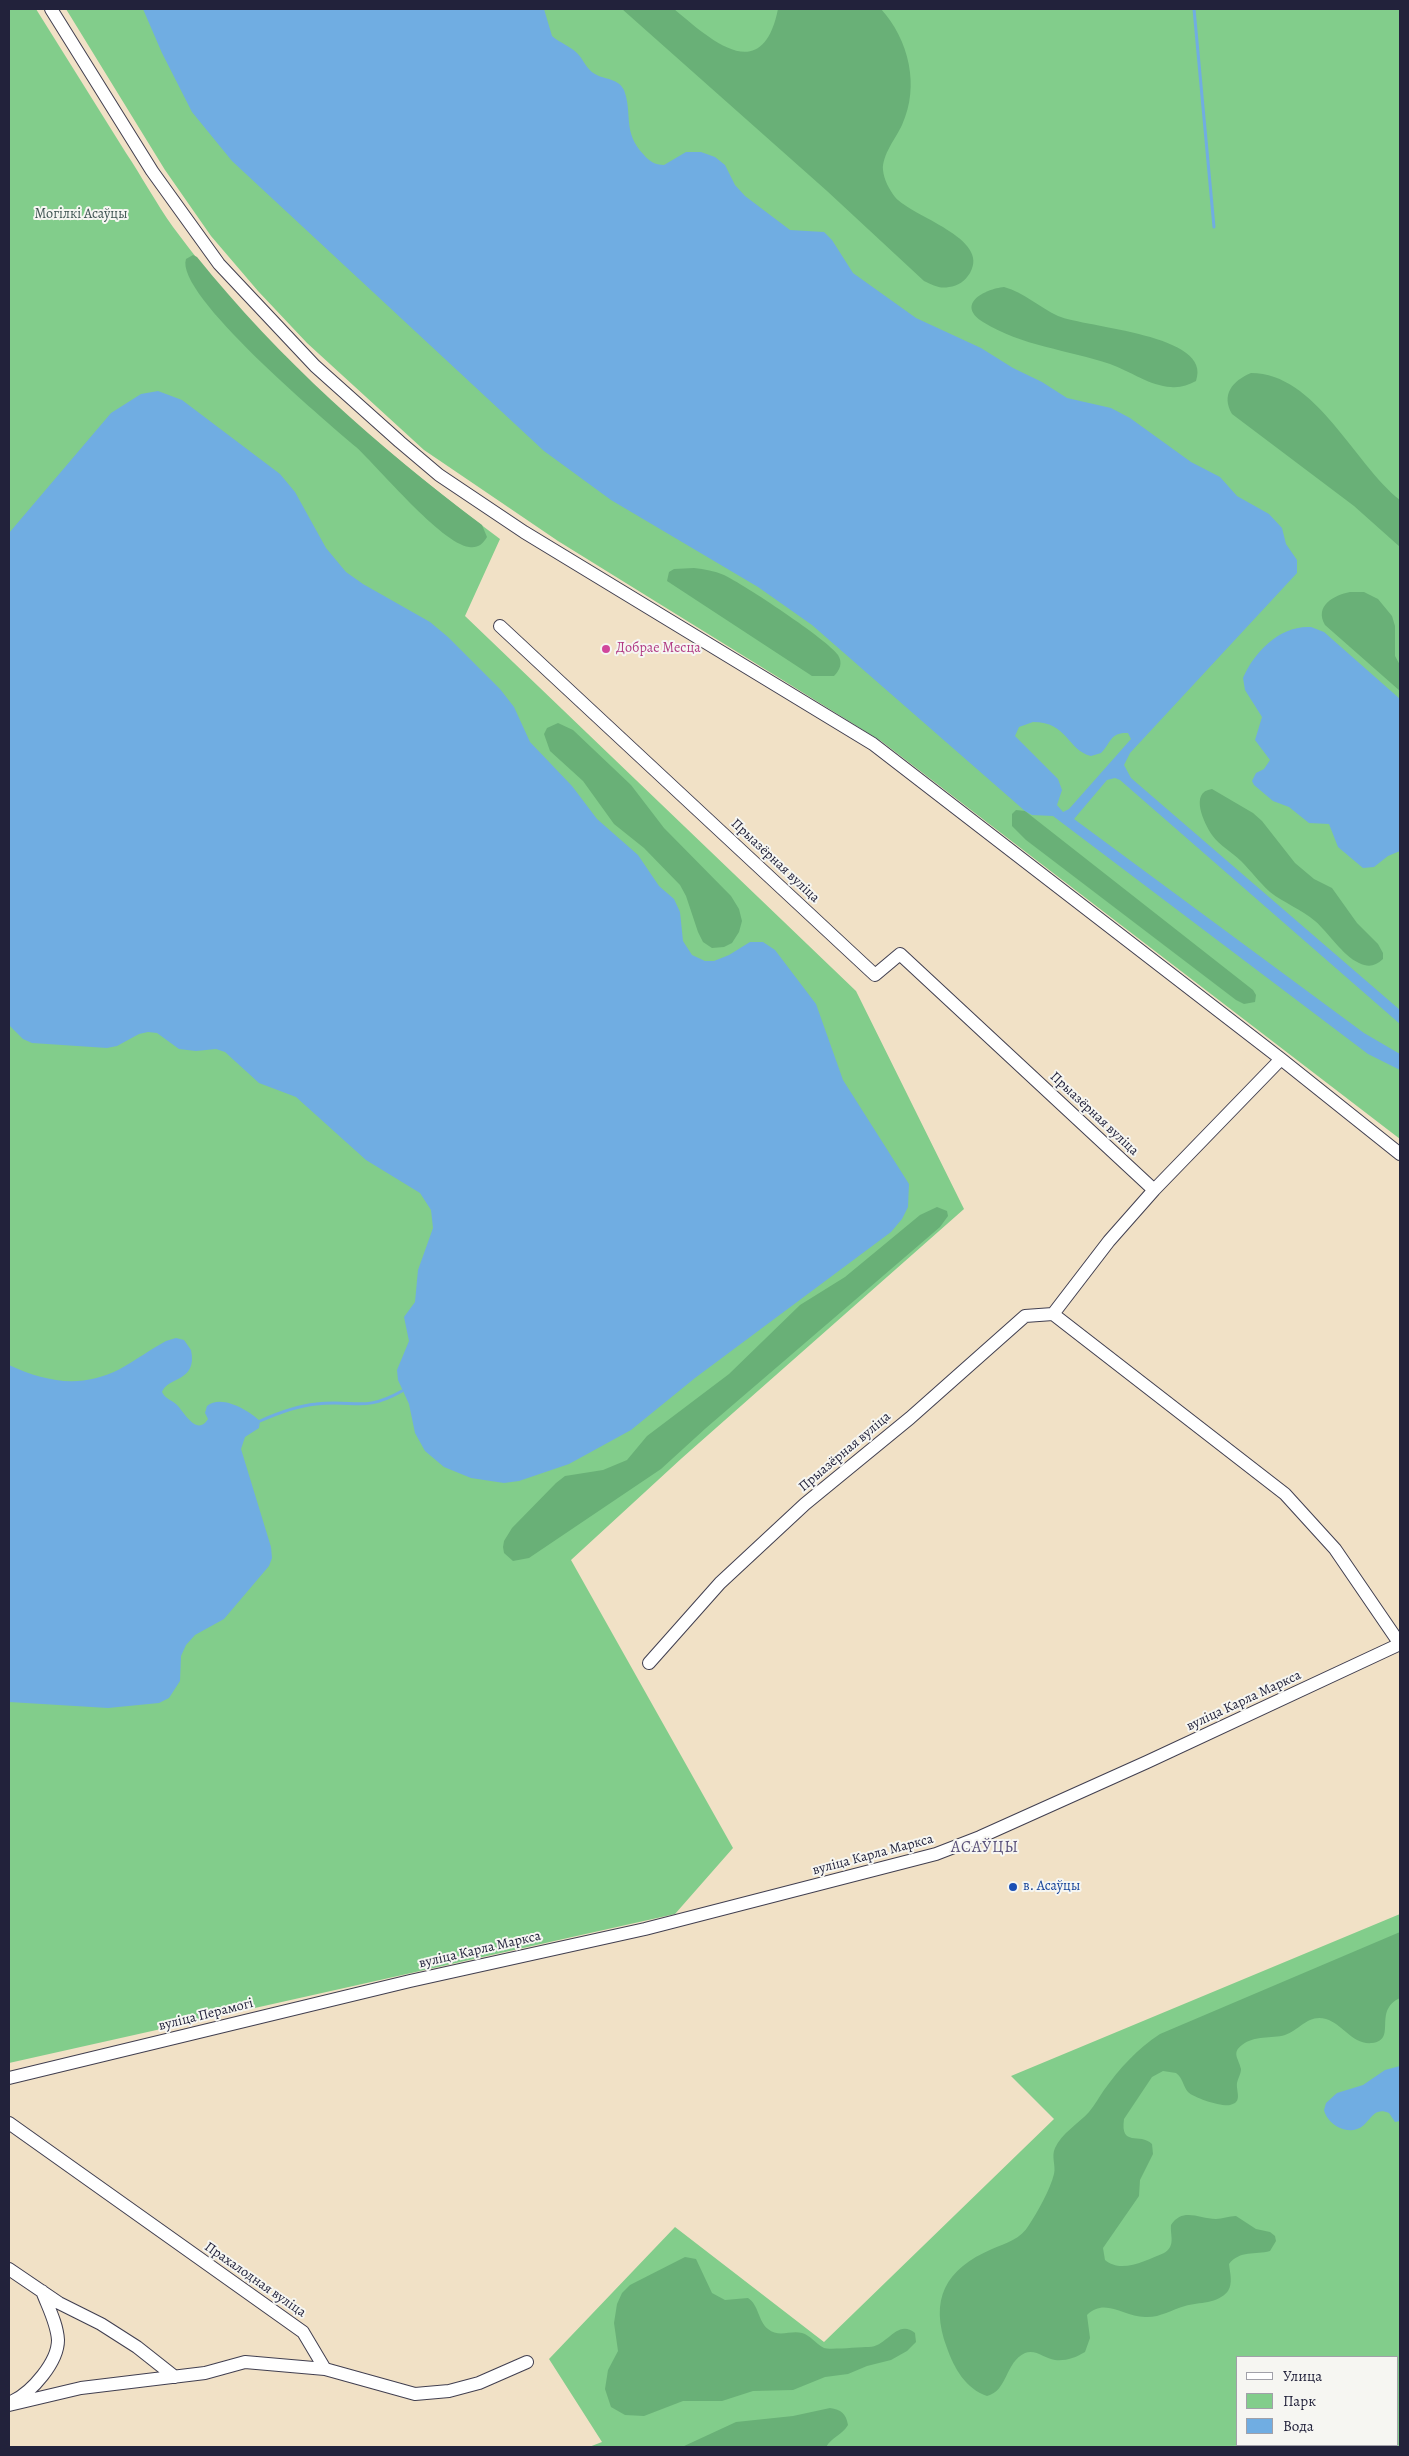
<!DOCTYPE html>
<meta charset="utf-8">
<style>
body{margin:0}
#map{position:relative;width:1409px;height:2456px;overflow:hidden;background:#f1e1c6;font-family:Alegreya,serif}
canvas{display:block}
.frame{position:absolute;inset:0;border:10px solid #22223b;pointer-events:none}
.legend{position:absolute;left:1236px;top:2356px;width:162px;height:90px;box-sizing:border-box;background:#f6f6f2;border:1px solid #a1a1a9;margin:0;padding:6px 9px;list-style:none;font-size:15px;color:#22223b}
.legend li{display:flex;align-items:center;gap:10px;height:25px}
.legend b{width:25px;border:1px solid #a1a1a9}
</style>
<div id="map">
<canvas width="1409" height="2456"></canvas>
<div class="frame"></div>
<ul class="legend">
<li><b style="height:6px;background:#fff"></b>Улица</li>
<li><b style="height:14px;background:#82cd8b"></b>Парк</li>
<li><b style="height:14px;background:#70ade2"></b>Вода</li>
</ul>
</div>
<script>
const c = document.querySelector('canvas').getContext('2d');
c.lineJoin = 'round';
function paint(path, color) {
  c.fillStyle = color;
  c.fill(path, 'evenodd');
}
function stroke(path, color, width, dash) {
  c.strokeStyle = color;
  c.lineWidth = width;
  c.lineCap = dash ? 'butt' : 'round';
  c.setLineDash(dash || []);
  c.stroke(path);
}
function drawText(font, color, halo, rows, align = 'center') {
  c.font = font + ' Alegreya,serif';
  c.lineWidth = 4;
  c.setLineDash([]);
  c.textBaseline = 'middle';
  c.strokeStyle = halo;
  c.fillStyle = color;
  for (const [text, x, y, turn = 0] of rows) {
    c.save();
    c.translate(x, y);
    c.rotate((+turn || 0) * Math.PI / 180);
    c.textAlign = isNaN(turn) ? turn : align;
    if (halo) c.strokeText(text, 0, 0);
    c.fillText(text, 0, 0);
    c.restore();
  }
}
paint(new Path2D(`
 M9 9H36C66 57 96 105 126 153 142 177 156 203 173 227 262 349 380 449 500 539L465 616 856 991 964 1209 682 1458 571 1560 733 1848 675 1914 9 2063Z
 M66 9H1400V1139L881 741 558 541 424 450 307 343 258 291 211 236 165 170Z
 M1400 1914V2447H589L602 2442 549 2359 675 2227 824 2342 1054 2119 1011 2076ZM1238 2357H1398V2445H1238Z`), '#82cd8b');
paint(new Path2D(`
 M622 9H674C710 39 762 88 778 9H881C909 40 920 86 902 125 896 138 882 155 883 170 884 180 889 189 895 197 912 217 991 238 970 273 965 281 958 286 949 287 939 289 933 285 924 281L827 191Z
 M193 255 197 257C279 359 378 447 482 525L487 537C482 545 478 548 469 547 441 543 379 468 356 447 326 421 174 294 186 259Z
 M1004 287C1025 293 1039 307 1058 316 1086 328 1214 334 1196 381 1188 385 1180 388 1171 387 1150 386 1130 371 1110 364 1069 350 1021 346 983 322 955 304 985 289 1004 287Z
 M1251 373C1316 373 1354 464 1400 500V547L1354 506 1232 414C1221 395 1232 381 1251 373Z
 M694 568C705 569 714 571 724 575 743 584 828 640 838 655 843 663 840 670 834 676H812L667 581 669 572 674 569Z
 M1350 592H1364L1378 599 1392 616 1395 626V656L1400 665V691L1325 625C1314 606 1334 595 1350 592Z
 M558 723 573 730 631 785 664 828 731 896 739 909 742 921 739 932 732 943 724 947 712 948 703 942 698 932 686 896 680 885 644 848 614 824 583 781 550 751 544 734 547 728Z
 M1212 789 1253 813 1262 821 1295 863 1314 879 1332 888 1357 923 1378 944 1383 953V959C1375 966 1369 968 1359 963 1342 955 1329 933 1315 921 1301 909 1284 903 1270 892 1259 882 1251 871 1241 861 1232 852 1220 846 1212 835 1204 823 1189 792 1212 789Z
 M1016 810 1025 811 1253 990 1256 995 1255 1002 1244 1004 1236 1000 1026 840 1012 826V814Z
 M937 1207 947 1211 948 1216 940 1227 706 1428 661 1469 529 1558 513 1561 504 1553 503 1547 504 1541 512 1528 556 1483 565 1476 603 1470 627 1460 647 1436 729 1374 800 1305 845 1277 920 1215Z
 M1400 1932V1998C1372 2011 1398 2040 1372 2043 1352 2045 1343 2024 1326 2019 1308 2014 1300 2030 1285 2035 1271 2039 1255 2035 1242 2045 1231 2053 1239 2059 1241 2069 1241 2074 1238 2078 1237 2083 1236 2092 1243 2102 1230 2105 1222 2107 1194 2098 1188 2092 1183 2086 1183 2078 1176 2073L1163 2071 1152 2077 1124 2119C1120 2148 1140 2132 1152 2144L1153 2154 1140 2180 1139 2196 1103 2248 1105 2260C1121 2274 1147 2260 1164 2253 1176 2246 1170 2236 1171 2225 1183 2207 1199 2219 1216 2219 1222 2219 1229 2216 1236 2216L1256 2229 1270 2232 1275 2236 1276 2241 1270 2251C1255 2255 1240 2250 1229 2264 1230 2273 1233 2283 1228 2291 1218 2304 1199 2302 1185 2306 1171 2310 1159 2318 1145 2317 1124 2317 1105 2297 1087 2315L1090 2338 1085 2352C1075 2358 1066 2361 1055 2360 1045 2359 1036 2349 1025 2353 1005 2362 1008 2391 987 2396 966 2389 954 2368 947 2348 929 2300 945 2269 992 2249 1006 2243 1021 2239 1029 2225 1038 2211 1050 2190 1054 2174 1056 2165 1051 2157 1055 2148 1061 2134 1079 2123 1089 2112 1095 2105 1099 2097 1104 2090 1120 2068 1137 2049 1160 2034Z
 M685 2257 696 2259 712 2293 725 2300 748 2298C759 2305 758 2321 768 2329 779 2338 790 2330 802 2333 810 2335 816 2344 824 2348 829 2350 860 2347 869 2347 887 2347 897 2318 915 2333L916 2342 907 2351 891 2360 867 2366 848 2374 825 2377 793 2390 753 2391 722 2401H683L644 2416 625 2415 611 2407 605 2389 608 2370 618 2351 614 2323 617 2304 622 2293 630 2285Z
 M830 2408C841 2410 846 2413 848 2425 842 2435 832 2437 826 2447H682L736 2422 793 2416Z`), '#69b077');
paint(new Path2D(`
 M143 9H544L552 36C560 43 570 46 577 53 584 60 586 69 595 74 605 80 618 78 624 90 633 114 622 132 644 155 649 161 655 165 664 165L686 152H701L715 157 725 165 735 185 745 196 790 230 824 232 832 240 853 273 916 318 981 348 1013 368 1042 382 1067 398 1111 408 1130 418 1191 462 1220 477 1237 496 1269 514 1282 528 1286 544 1297 560V573L1130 753 1124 765 1131 778 1400 1010V1024L1120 780 1115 778 1107 780 1074 819 1364 1033 1400 1054V1070L1368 1054 1053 816 1032 815 1025 811 812 625 758 587 611 500 544 451 232 161 192 112 162 53ZM1033 722C1068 722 1067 750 1091 756L1101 753C1111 743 1110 732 1128 733L1131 739 1069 809 1063 812 1057 805 1062 790 1058 779 1015 736 1019 727Z
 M158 391 182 400 280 474 295 492 326 548 346 572 363 584 430 622 448 637 500 689 514 707 530 742 572 786 597 819 638 855 659 886 674 899 680 912 683 941 692 955 705 961H714L729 955 750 942H763L775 950 816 1004 843 1080 909 1184 908 1207 902 1219 891 1232 695 1378 631 1430 569 1464 519 1481 504 1483 471 1478 444 1467 425 1451 415 1433 409 1404 398 1380 397 1370 409 1341 404 1317 415 1302 418 1270 433 1228 431 1210 420 1193 366 1160 296 1097 259 1083 225 1052 216 1049 196 1051 179 1049 157 1033 148 1032 139 1034 117 1046 107 1048 32 1043 23 1039 9 1025V533L111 413 141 394Z
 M1311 627 1324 632 1400 699V851L1388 856 1374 867 1363 868 1338 847 1329 824 1309 823 1289 807 1273 801 1254 785 1252 781 1256 773 1264 769 1270 760 1255 740 1262 717 1245 690 1243 678C1254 652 1280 625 1311 627Z
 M176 1338 184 1340 191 1350C198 1382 167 1377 162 1392 165 1399 172 1400 177 1405 184 1412 197 1437 208 1419L205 1413 207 1406C222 1394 249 1411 260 1421L259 1428 245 1437 241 1449 271 1547 272 1558 269 1566 224 1619 195 1635 186 1645 181 1656 180 1681 169 1698 159 1703 108 1708 9 1702V1365C46 1382 81 1389 120 1369 136 1360 151 1349 166 1341Z
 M1400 2066V2121L1395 2122 1389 2113C1372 2105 1370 2125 1357 2129 1344 2134 1327 2123 1324 2110L1326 2103 1337 2093 1363 2085 1385 2070Z`), '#70ade2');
stroke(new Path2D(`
 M1194 9 1214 227
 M260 1421C278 1413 296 1406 316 1404 355 1399 363 1413 402 1391`), '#70ade2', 3);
const minor = new Path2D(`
 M51 9 152 171 219 264 315 366 400 442 439 475 524 532 873 744 1281 1059 1400 1154
 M500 626 875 975 900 954 1154 1190 1109 1241 1053 1314 1025 1316 910 1418 805 1504 720 1583 649 1663
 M1154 1190 1281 1059
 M1053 1314 1285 1494 1335 1549 1400 1644
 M9 2078 410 1981 645 1929 936 1854 980 1837 1147 1762 1400 1644
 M9 2123 303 2332 325 2369 415 2394 449 2391 479 2383 527 2362
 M9 2269 59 2303 101 2324 137 2347 175 2377
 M13 2401C32 2392 58 2362 58 2340 57 2323 48 2307 42 2291
 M9 2405 81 2388 205 2373 245 2362 325 2369`);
stroke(minor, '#413f50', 14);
stroke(minor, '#fff', 12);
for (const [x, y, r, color] of [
 [606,649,5,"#d1479c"],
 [1013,1887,5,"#1a4fb4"]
]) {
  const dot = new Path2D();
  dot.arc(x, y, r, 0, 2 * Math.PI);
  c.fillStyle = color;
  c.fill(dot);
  stroke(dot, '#f6f6f2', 2);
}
drawText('14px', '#3f5553', '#f6f6f2', [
 ["Могілкі Асаўцы",81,215]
]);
drawText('14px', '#b23c85', '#f6f6f2', [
 ["Добрае Месца",616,649]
], 'left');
drawText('14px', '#22223b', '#f6f6f2', [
 ["Прыазёрная вуліца",775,861,43],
 ["Прыазёрная вуліца",1094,1114,43],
 ["Прыазёрная вуліца",845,1452,-40],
 ["вуліца Карла Маркса",1244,1701,-25],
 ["вуліца Карла Маркса",873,1855,-15],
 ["вуліца Карла Маркса",480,1950,-13],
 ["вуліца Перамогі",206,2015,-14],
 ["Прахалодная вуліца",255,2280,35]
]);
drawText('14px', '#164399', '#f6f6f2', [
 ["в. Асаўцы",1023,1887]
], 'left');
c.letterSpacing = '1px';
drawText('16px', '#5b527a', '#f6f6f2', [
 ["АСАЎЦЫ",985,1848]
]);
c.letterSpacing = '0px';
</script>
